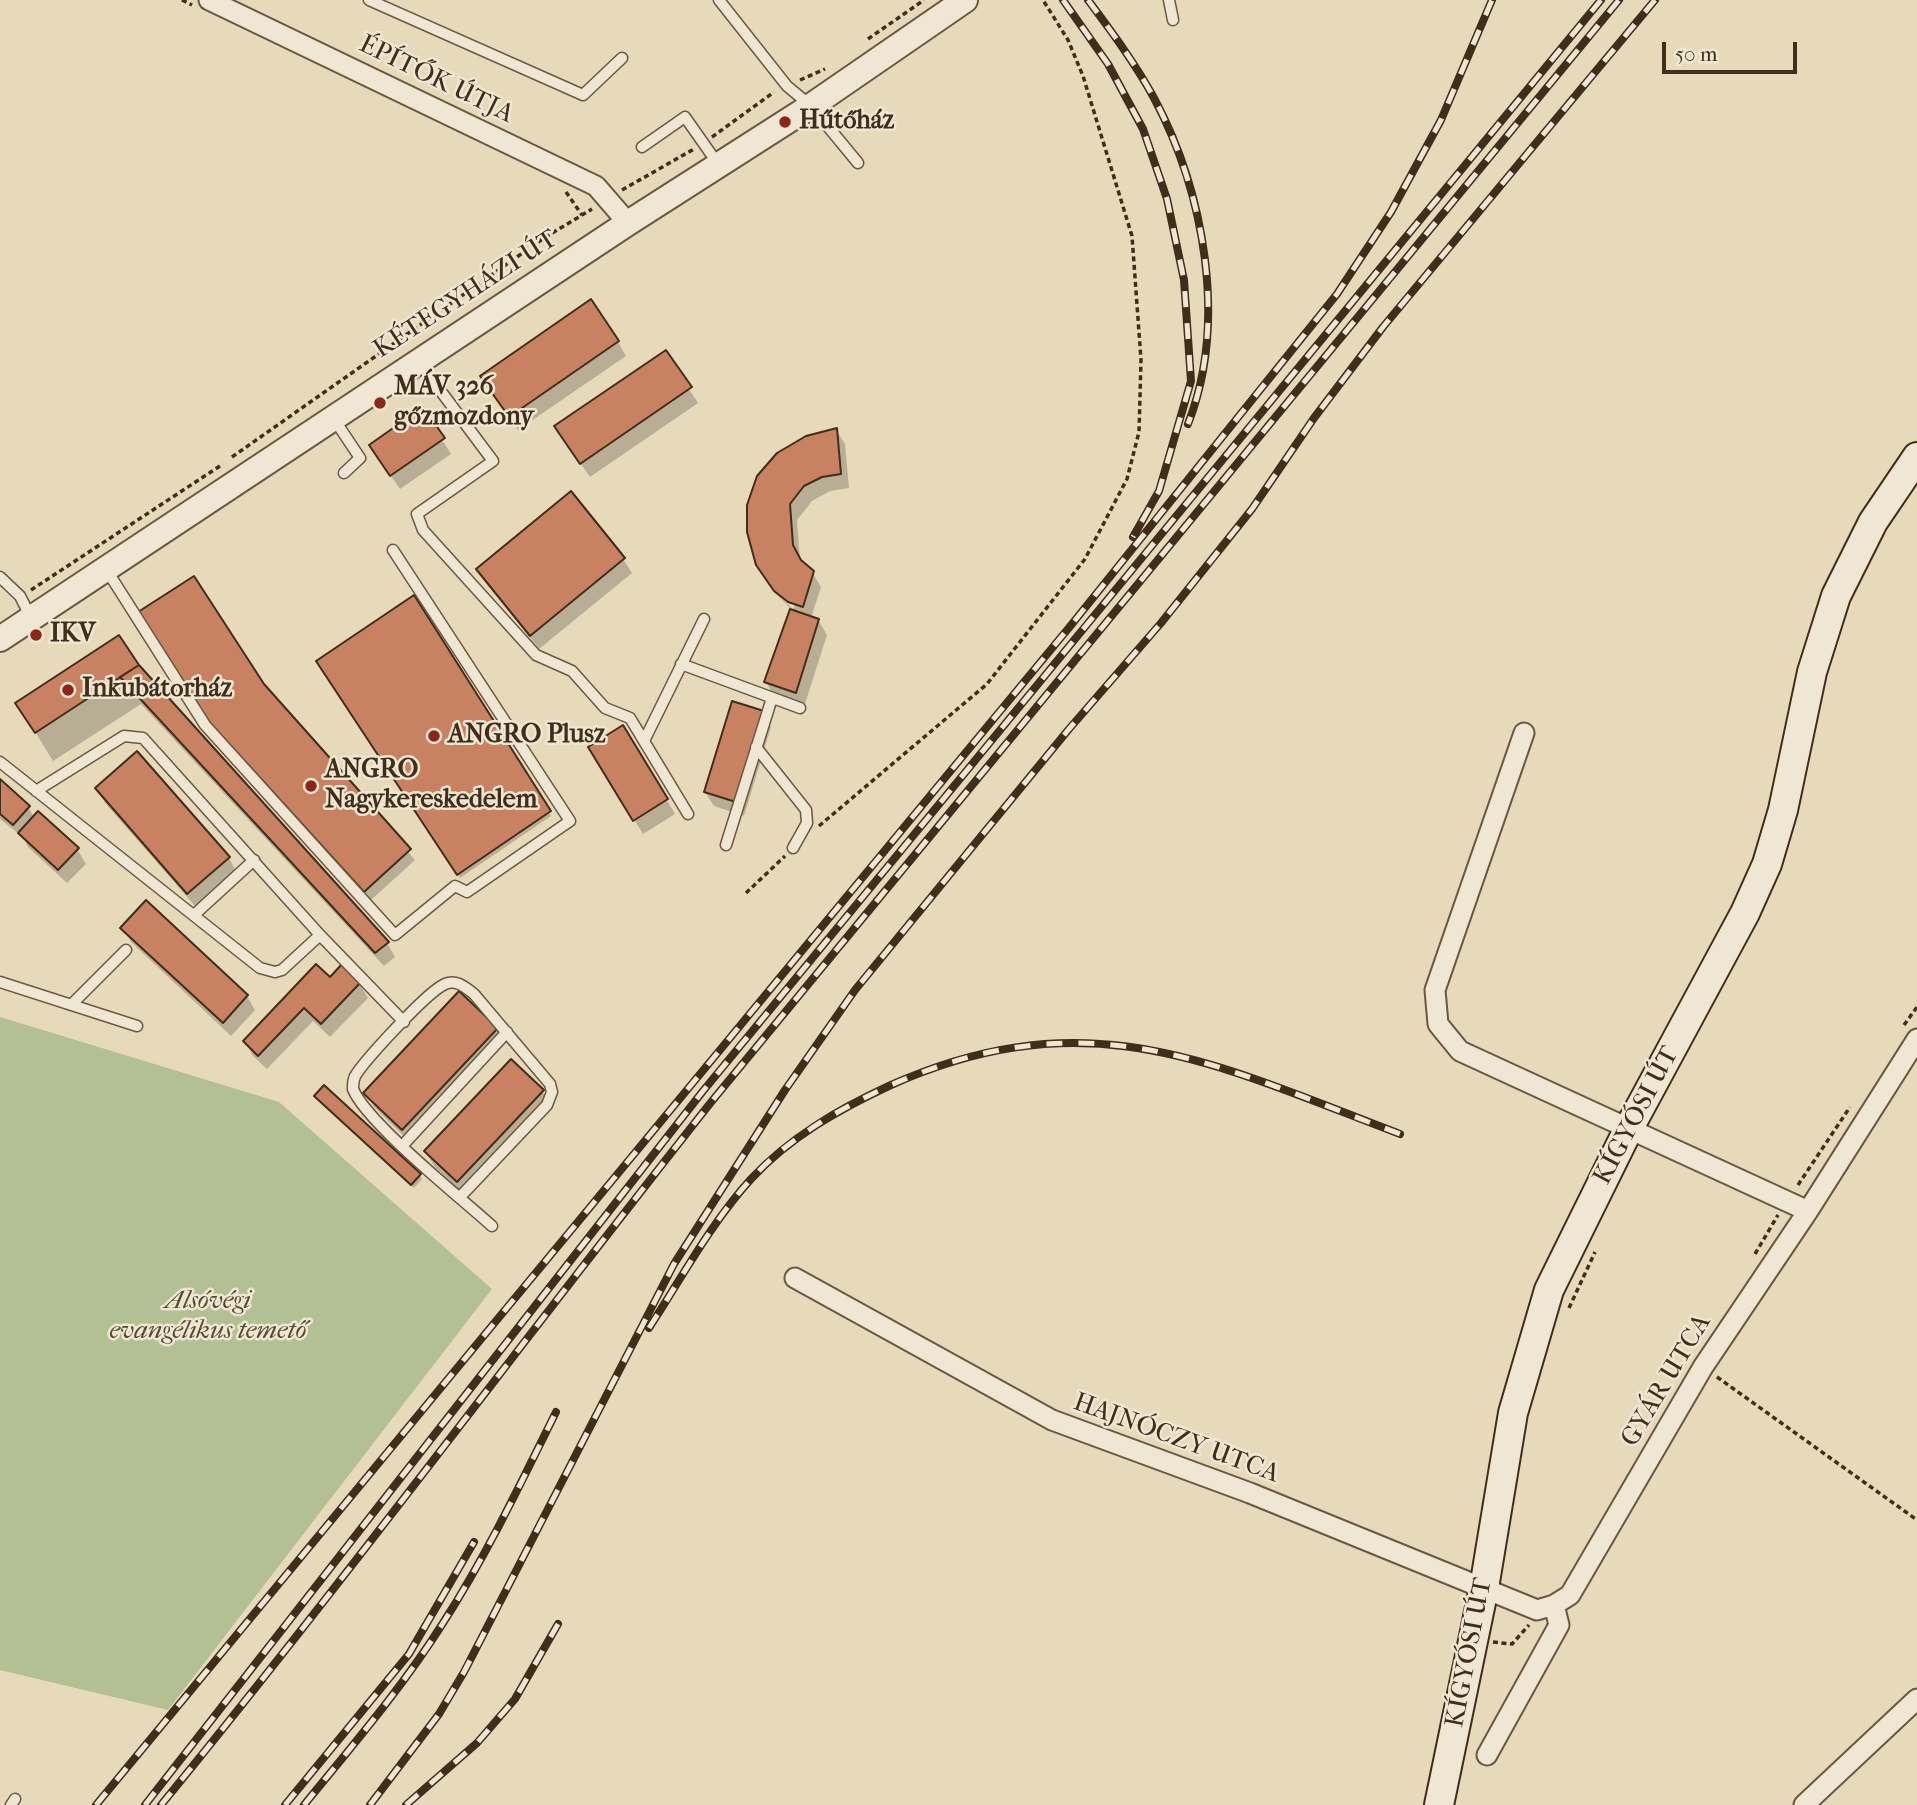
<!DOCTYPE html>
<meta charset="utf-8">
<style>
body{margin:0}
#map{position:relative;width:1917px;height:1805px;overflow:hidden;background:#e7dabb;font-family:"IM FELL French Canon",serif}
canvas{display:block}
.scale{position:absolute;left:1662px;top:42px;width:135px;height:32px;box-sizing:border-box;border:4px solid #402d1a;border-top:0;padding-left:9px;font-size:21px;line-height:24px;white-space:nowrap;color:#402d1a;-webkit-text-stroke:5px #efe7d3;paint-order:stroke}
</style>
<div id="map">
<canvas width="1917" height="1805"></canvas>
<div class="scale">50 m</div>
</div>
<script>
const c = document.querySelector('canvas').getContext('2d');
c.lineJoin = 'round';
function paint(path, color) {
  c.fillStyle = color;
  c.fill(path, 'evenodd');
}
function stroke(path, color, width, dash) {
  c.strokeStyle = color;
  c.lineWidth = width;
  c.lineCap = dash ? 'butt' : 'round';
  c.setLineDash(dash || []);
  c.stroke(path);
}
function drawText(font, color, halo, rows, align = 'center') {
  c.font = font + ' "IM FELL French Canon",serif';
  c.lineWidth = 5;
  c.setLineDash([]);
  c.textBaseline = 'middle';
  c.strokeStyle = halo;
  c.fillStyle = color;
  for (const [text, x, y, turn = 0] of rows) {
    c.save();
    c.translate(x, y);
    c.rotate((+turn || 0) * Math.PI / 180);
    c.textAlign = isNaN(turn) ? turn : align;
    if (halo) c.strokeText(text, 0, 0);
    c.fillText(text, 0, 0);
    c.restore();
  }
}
paint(new Path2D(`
 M0 1017 279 1102 492 1289 168 1710 0 1670Z`), '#b2c093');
paint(new Path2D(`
 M618 342 626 356 518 430 491 390Z
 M665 352 698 403 590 477 565 441Z
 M423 410 451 454 400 489 379 459Z
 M836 430 845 444 849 488 830 491 812 501 797 520 800 561 812 572 821 587 811 618 818 620 827 635 804 707 774 696 766 682 792 610 773 591 793 609 795 606 767 580 751 548 748 532 759 477 791 444Z
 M623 559 632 573 539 649 478 570Z
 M413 597 551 816 460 878 318 661Z
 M146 622 263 685 415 860 371 900 218 732Z
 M138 666 387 943 395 957 384 966 141 704 53 761 18 704Z
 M763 713 771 727 744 816 714 806 705 792Z
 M623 727 675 814 643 834 590 747Z
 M137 754 229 858 237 873 196 907 105 803 97 789Z
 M0 781 28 807 34 817 77 849 86 864 67 883 28 847 23 837 0 819Z
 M123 928 247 996 255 1010 231 1036 131 942Z
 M330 979 359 983 368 998 330 1037 313 1021 267 1069 253 1056 245 1041Z
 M496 1029 505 1043 411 1143 374 1107 366 1093Z
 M324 1088 420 1175 422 1179 414 1188 318 1100 316 1096Z
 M542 1091 551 1105 466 1196 434 1166 426 1152Z`), '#0003');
const building = new Path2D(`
 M591 299 619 341 509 417 480 376Z
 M666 350 692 387 580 464 554 426Z
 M423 407 445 438 390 476 369 445Z
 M837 428 841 474 822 477 804 486 790 504 793 545 801 560 814 571 803 607 788 602 774 591 756 565 747 532V505L757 476 777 453 806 436Z
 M571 491 625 558 530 636 476 569Z
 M194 576 264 684 411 849 364 892 210 723 138 612Z
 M414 595 551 811 457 875 316 661Z
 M790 609 819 619 796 693 764 682Z
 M119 635 139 665 35 733 15 703Z
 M139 665 389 942 375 953 120 677Z
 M732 701 764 711 736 802 704 792Z
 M623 725 668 799 633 821 588 747Z
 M137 751 230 857 187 894 95 788Z
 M0 779 30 806 13 825 0 814Z
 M38 811 79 848 58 870 18 833Z
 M146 900 248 995 223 1023 120 928Z
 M316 964 330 977 342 964 361 982 321 1024 304 1008 258 1056 243 1041Z
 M459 991 498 1028 402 1130 363 1093Z
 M511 1059 544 1090 457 1182 424 1151Z
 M324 1085 421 1174 411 1185 314 1096Z`);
paint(building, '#c98261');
stroke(building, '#402d1a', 2);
const service = new Path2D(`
 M369 0 583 95 622 58
 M719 0 787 86 811 106 858 163
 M1169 0 1173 20
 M642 147 685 117 718 164
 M419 362 493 461 417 514 423 530 536 655 572 671 605 708 630 718 688 814
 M334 419 360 458 344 473
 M106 569 205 725 395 935 455 886 467 892 570 821 393 550
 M0 577 20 596 31 618
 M681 664 800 708
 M644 741 704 619
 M756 747 806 810 807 823 793 848
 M0 762 260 968 275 972 282 970 320 935
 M36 791 124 736 143 738 320 935 404 1022
 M726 845 772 698
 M194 915 254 860
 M0 982 137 1026
 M71 1005 126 950
 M403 1145 507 1032
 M460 1197 547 1105 552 1092 550 1084 474 994C465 987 456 979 445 984 427 992 369 1056 357 1073 353 1078 353 1083 353 1089 366 1122 461 1198 492 1226
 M11 1805 15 1799`);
const minor = new Path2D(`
 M209 0 596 186 628 223
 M1524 733 1435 990 1438 1024 1460 1051 1808 1211
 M795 1278 1052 1420 1250 1493 1537 1610 1554 1605
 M1487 1755 1559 1625 1554 1605 1570 1595 1703 1367 1808 1211 1917 1039
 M1804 1805 1917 1699`);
const tertiary = new Path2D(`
 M0 639 628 223 811 106 965 0`);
const secondary = new Path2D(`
 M1439 1805 1484 1588 1513 1413 1549 1290 1629 1128 1745 913 1767 864 1783 810 1812 672 1836 596 1873 522 1917 457`);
stroke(service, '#6a5842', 13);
stroke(minor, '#6a5842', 23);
stroke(tertiary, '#6a5842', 28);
stroke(secondary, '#402d1a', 32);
stroke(new Path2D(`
 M182 0 192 5
 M868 39 924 0
 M800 80 825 69
 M712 137 774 92
 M622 190 694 149
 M566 192 582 215
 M232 457 544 238 592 209
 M31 590 223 464
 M819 826 987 684 1085 559 1127 479 1139 432 1141 360 1132 236 1083 76 1068 40 1043 0
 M746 893 785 856
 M1904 1025 1917 1007
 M1798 1185 1850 1107
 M1755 1254 1778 1215
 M1569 1308 1595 1252
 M1717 1377 1917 1520
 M1493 1642 1512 1644 1529 1625`), '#402d1a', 3.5, [5, 3.5]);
stroke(service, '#efe7d3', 10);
stroke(minor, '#efe7d3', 19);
stroke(tertiary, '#efe7d3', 24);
stroke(secondary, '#efe7d3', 28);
const rail = new Path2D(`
 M1063 0 1108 64 1143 129 1167 199 1184 280 1191 381 1159 491 1133 537
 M1088 0C1111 31 1135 63 1154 98 1204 192 1228 322 1188 424
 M649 1328C681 1279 711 1223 751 1179 790 1137 839 1109 891 1085 1089 997 1215 1064 1400 1134
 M96 1805 1072 624 1337 294 1391 212 1441 120 1492 0
 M145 1805 703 1091 1601 0
 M161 1805C350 1574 527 1335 712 1101L1619 0
 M285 1805 409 1654 474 1542
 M304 1805C352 1746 402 1688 443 1623 486 1556 521 1483 556 1412
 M370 1805 439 1714 464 1672 674 1264 785 1090 855 990 1069 729 1161 623 1252 509 1314 418 1383 327 1655 0
 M406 1805 477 1743 515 1699 558 1624`);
stroke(rail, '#402d1a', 8);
stroke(rail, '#efe7d3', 5, [16]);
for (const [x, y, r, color] of [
 [785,122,7,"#8f2418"],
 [380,403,7,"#8f2418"],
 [36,635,7,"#8f2418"],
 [68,690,7,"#8f2418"],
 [434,736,7,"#8f2418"],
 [311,786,7,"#8f2418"]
]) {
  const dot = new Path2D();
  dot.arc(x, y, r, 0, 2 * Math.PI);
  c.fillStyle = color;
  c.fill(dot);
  stroke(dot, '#efe7d3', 2.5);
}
drawText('26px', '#402d1a', '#efe7d3', [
 ["ÉPÍTŐK ÚTJA",436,80,26],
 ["KÉTEGYHÁZI ÚT",466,295,-33],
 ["KÍGYÓSI ÚT",1637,1116,-62],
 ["GYÁR UTCA",1667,1381,-59],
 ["HAJNÓCZY UTCA",1176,1439,20],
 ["KÍGYÓSI ÚT",1470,1653,-79]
]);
drawText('bold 26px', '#402d1a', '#efe7d3', [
 ["Hűtőház",799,122],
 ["MÁV 326",394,388],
 ["gőzmozdony",394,418],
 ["IKV",50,635],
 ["Inkubátorház",82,690],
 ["ANGRO Plusz",448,736],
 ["ANGRO",325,771],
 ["Nagykereskedelem",325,801]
], 'left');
drawText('italic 26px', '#574a32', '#efe7d3', [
 ["Alsóvégi",208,1302],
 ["evangélikus temető",208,1332]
]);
</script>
